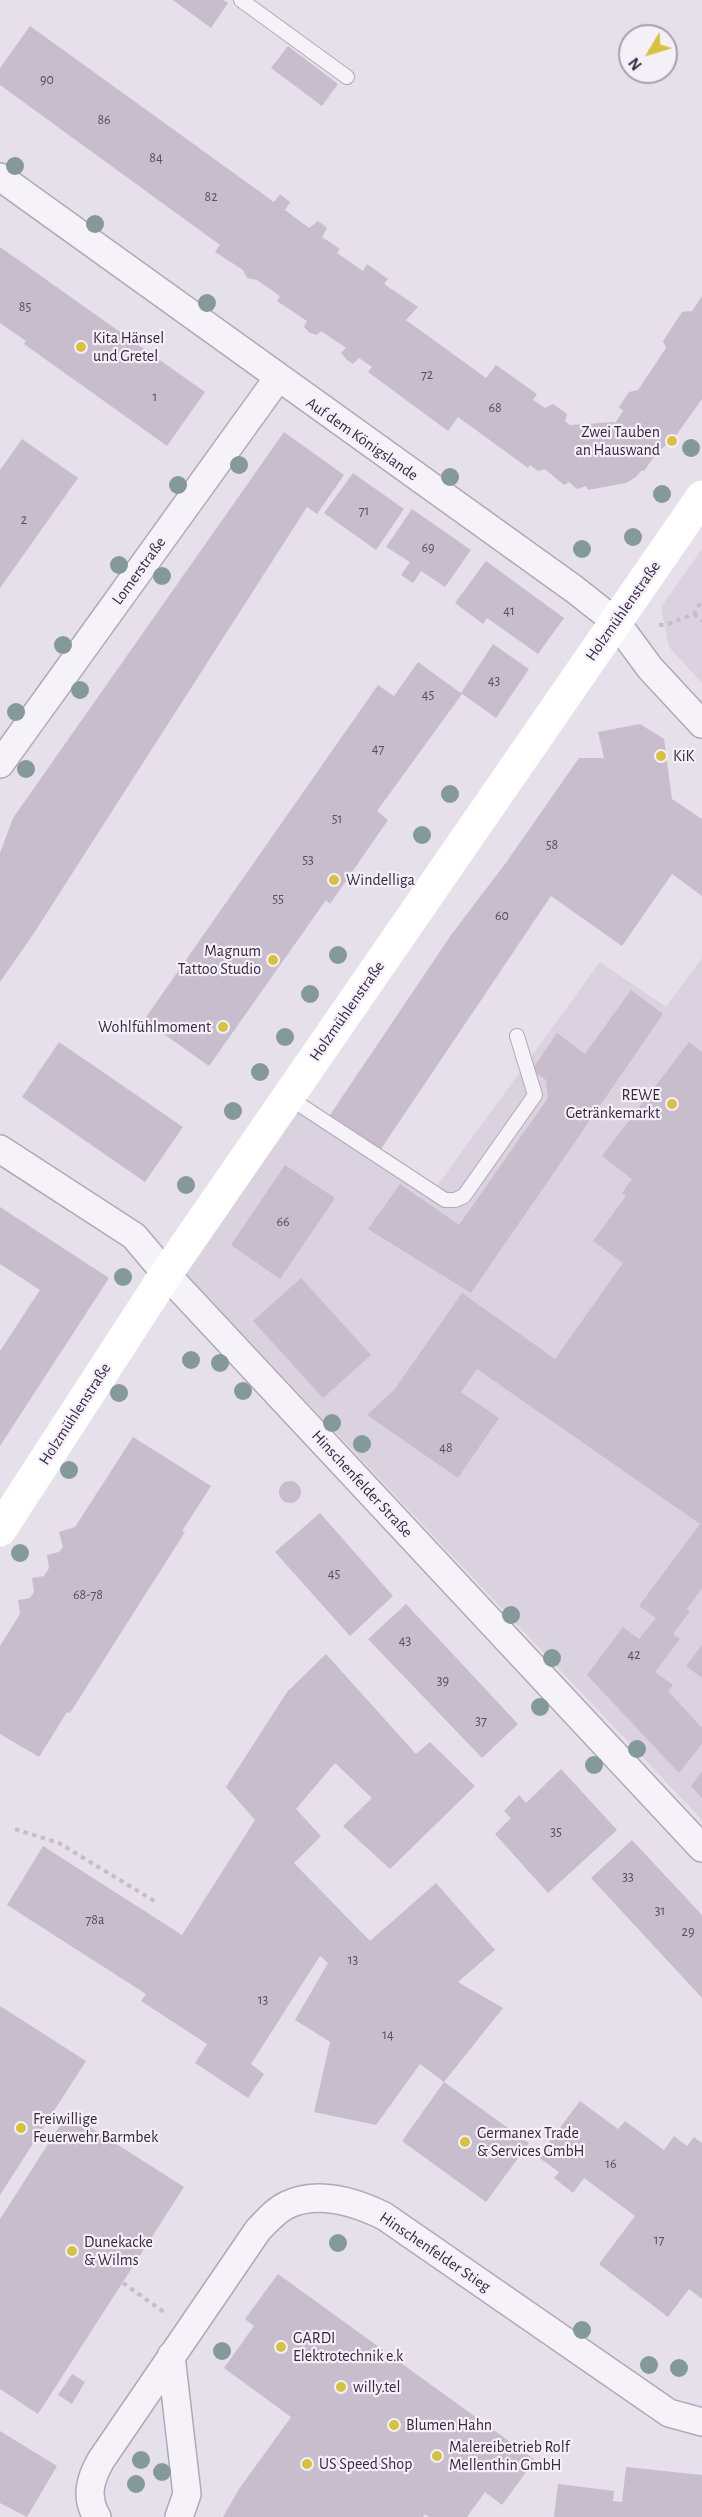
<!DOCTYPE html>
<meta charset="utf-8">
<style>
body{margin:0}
#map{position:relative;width:702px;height:2517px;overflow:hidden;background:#e6e0ea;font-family:"Alegreya Sans",sans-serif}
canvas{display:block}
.north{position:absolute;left:618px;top:24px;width:60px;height:60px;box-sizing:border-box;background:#f4f0f7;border:2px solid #a9a0af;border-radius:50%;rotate:232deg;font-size:16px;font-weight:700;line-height:24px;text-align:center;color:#392743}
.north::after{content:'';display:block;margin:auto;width:21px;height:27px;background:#d7c23d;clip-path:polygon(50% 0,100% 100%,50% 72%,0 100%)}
</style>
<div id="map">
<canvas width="702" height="2517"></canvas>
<div class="north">N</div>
</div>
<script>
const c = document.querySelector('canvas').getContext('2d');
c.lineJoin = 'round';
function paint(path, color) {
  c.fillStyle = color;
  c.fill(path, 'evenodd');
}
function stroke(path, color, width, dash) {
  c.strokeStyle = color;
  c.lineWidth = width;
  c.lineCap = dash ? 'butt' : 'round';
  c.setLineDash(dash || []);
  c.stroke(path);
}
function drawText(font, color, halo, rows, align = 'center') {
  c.font = font + ' "Alegreya Sans",sans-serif';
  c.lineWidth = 4.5;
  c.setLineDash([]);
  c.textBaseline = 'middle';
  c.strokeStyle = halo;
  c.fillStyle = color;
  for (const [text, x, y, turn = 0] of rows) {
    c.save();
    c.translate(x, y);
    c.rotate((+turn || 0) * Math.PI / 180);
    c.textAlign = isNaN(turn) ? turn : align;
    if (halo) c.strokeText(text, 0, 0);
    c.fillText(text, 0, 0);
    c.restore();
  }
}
paint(new Path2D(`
 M702 549V683L669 647 661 607Z
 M702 958V1820L186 1274 304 1103 431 1194 600 962 666 1007Z`), '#dad2df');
paint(new Path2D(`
 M173 0H223L228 3 211 28Z
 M30 26 274 202 280 194 290 202 285 210 309 228 318 221 327 228 322 237 340 249 337 253 363 271 367 264 388 279 384 284 418 307 406 320 486 378 496 365 537 394 533 400 545 408 553 404 567 414 565 421 570 425 616 422 623 411 619 407 629 392 638 390 666 348 663 341 682 312 692 311 702 296V399L672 441 658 451 644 471H641L636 477 626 483 588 490 586 486 577 489 569 482 564 485 545 469 538 471 530 465 528 468 458 417 448 431 368 372 372 367 359 358 353 364 347 360 341 353 346 348 321 331 317 335 310 333 304 327 307 321 277 301 280 296 257 280 247 278 243 270 215 252 220 245 0 85V68Z
 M288 46 338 84 322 106 271 68Z
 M0 247 205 392 167 446 24 344 26 341 0 323Z
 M284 432 344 475 317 514 307 507 34 933 0 982V853L13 818Z
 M22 439 78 478 0 588V470Z
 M353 473 404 509 376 550 324 513Z
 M412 509 471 550 445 587 421 571 413 583 401 575 410 562 386 547Z
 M486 561 564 618 538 654 487 618 483 624 455 603Z
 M493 644 529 669 496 718 461 693Z
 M418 662 462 694 377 811 388 820 330 904 326 900 209 1066 144 1020 378 685 394 696Z
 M640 724 664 739 672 799 702 819V896L672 874 622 946 551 896 381 1149 330 1115 451 935 505 864 579 758H604L598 732Z
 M631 990 663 1014 471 1293 368 1229 400 1184 459 1225 548 1098 546 1080 532 1070 557 1033 585 1054Z
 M59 1042 183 1127 145 1182 22 1097Z
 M689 1042 702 1052V1588L687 1609 690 1611 673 1634 680 1639 655 1672 673 1685 668 1691 702 1728V1744L679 1773 587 1675 623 1627 639 1639 656 1618 639 1606 700 1524 477 1369 461 1392 499 1418 458 1478 367 1415 394 1390 462 1293 555 1359 623 1263 593 1241 626 1196 622 1193 632 1179 602 1156Z
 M285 1165 335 1198 280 1279 231 1245Z
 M0 1207 109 1278 0 1446V1351L40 1290 0 1264Z
 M301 1278 371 1355 323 1398 253 1321Z
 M133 1437 211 1486 182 1531 185 1532 70 1713 67 1712 39 1757 0 1734V1646L20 1614 18 1600 30 1598 34 1592 32 1578 44 1576 49 1568 47 1555 59 1552 63 1547 59 1532 75 1527Z
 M279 1492a11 11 0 1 1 22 0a11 11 0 1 1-22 0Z
 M320 1513 393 1596 350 1636 275 1552Z
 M406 1604 518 1724 482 1758 368 1639Z
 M702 1645V1678L686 1666Z
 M326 1654 416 1754 430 1742 475 1786 390 1869 343 1826 372 1798 335 1763 296 1809 321 1836 294 1863 370 1941 436 1883 495 1950 458 1982 503 2008 444 2082 420 2064 376 2125 314 2112 330 2042 295 2020 328 1963 320 1956 251 2064 264 2074 248 2098 195 2063 207 2044 141 2001 146 1994 7 1905 43 1846 182 1935 255 1820 226 1787 287 1692Z
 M561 1769 617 1830 548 1893 495 1834 511 1818 504 1811 519 1795 526 1803Z
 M702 1771V1798L691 1786Z
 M632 1840 702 1915V1998L591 1878Z
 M0 2006 86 2061 0 2195Z
 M444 2082 529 2143 486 2202 402 2141Z
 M580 2101 618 2129 625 2121 664 2150 674 2136 687 2146 694 2137 702 2143V2299L689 2289 668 2317 599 2264 635 2216 584 2178 573 2193 554 2178 559 2172 538 2157Z
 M68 2113 184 2187 38 2414 0 2389V2219Z
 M278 2274 535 2460 502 2505 485 2492 467 2517H429L425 2514 423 2517H223L239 2489 291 2417 224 2368 254 2326 245 2319Z
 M72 2374 85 2382 72 2404 58 2395Z
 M0 2431 57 2466 27 2517 0 2503Z
 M626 2467 702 2475V2517H554L558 2484 614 2491 613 2501 622 2502Z`), '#c7bdcd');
const lane = new Path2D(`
 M241 0 347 77
 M288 1097 445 1200H455L464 1196 535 1095 517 1036`);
const street = new Path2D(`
 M0 177 574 589 616 622 650 668 702 724
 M0 764 278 378
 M0 1149 134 1236 166 1274 702 1848
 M171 2356 187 2494 179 2517
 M97 2517C85 2497 90 2479 101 2460L258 2230C267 2221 276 2210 287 2205 319 2190 355 2202 384 2216L669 2413 702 2422`);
stroke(lane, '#b2a8b8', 16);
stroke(street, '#b2a8b8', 30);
stroke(new Path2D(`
 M694 614 702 621
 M659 625H665L694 614 702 600
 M15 1829 59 1843 156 1902
 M123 2283 164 2312`), '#c5bec9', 4, [4.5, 4.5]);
stroke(lane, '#f6f3f8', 14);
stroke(street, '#f6f3f8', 27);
stroke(new Path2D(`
 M0 1530 166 1274 702 497`), '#fff', 33);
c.fillStyle = '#84999a';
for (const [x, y] of [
 [15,166],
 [95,224],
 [207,303],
 [691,448],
 [239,465],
 [450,477],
 [178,485],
 [662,494],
 [633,537],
 [582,549],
 [119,565],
 [162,576],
 [63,645],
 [80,690],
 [16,712],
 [26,769],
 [450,794],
 [422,835],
 [338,955],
 [310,994],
 [285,1037],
 [260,1072],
 [233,1111],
 [186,1185],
 [123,1277],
 [191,1360],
 [220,1363],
 [243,1391],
 [119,1393],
 [332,1423],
 [362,1444],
 [69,1470],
 [20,1553],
 [511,1615],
 [552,1658],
 [540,1707],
 [637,1749],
 [594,1765],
 [338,2243],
 [582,2330],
 [222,2351],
 [649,2365],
 [679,2368],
 [141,2460],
 [162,2472],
 [136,2484]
]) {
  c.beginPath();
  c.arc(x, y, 9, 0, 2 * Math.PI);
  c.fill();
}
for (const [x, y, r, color] of [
 [81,347,6,"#d7c23d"],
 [672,441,6,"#d7c23d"],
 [661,756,6,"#d7c23d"],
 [334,880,6,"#d7c23d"],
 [273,960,6,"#d7c23d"],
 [223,1027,6,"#d7c23d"],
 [672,1104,6,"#d7c23d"],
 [21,2128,6,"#d7c23d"],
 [465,2142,6,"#d7c23d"],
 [72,2251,6,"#d7c23d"],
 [281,2347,6,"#d7c23d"],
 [341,2387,6,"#d7c23d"],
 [394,2425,6,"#d7c23d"],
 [437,2456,6,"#d7c23d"],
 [307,2464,6,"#d7c23d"]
]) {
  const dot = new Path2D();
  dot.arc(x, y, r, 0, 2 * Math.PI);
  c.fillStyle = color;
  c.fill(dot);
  stroke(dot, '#f4f0f7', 2);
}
drawText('14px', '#5c4c66', null, [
 ["90",47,80],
 ["86",104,120],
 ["84",156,158],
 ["82",211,197],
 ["85",25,307],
 ["72",427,375],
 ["1",155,397],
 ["68",495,408],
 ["71",364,511],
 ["2",24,520],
 ["69",428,548],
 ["41",509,611],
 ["43",494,681],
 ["45",428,695],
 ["47",378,749],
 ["51",337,819],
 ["58",552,845],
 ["53",308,860],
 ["55",278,899],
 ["60",502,916],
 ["66",283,1222],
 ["48",446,1448],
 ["45",334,1574],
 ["68-78",88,1595],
 ["43",405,1641],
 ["42",634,1655],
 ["39",443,1681],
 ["37",481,1721],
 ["35",556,1832],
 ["33",628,1877],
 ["31",660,1911],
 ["78a",95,1920],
 ["29",688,1932],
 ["13",353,1960],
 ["13",263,2000],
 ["14",388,2035],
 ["16",611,2164],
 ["17",659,2240]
]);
drawText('16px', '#392743', '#f4f0f7', [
 ["Kita Hänsel",93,338],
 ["und Gretel",93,356],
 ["Zwei Tauben",660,432,"right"],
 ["an Hauswand",660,450,"right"],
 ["KiK",673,756],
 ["Windelliga",346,880],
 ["Magnum",261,951,"right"],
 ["Tattoo Studio",261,969,"right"],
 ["Wohlfühlmoment",211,1027,"right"],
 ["REWE",660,1095,"right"],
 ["Getränkemarkt",660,1113,"right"],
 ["Freiwillige",33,2119],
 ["Feuerwehr Barmbek",33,2137],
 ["Germanex Trade",477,2133],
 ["& Services GmbH",477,2151],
 ["Dunekacke",84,2242],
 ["& Wilms",84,2260],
 ["GARDI",293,2338],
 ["Elektrotechnik e.k",293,2356],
 ["willy.tel",353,2387],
 ["Blumen Hahn",406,2425],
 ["Malereibetrieb Rolf",449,2447],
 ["Mellenthin GmbH",449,2465],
 ["US Speed Shop",319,2464]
], 'left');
drawText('16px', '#392743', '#f4f0f7', [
 ["Auf dem Königslande",362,439,35],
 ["Lomerstraße",139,571,-54],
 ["Holzmühlenstraße",623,611,-55],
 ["Holzmühlenstraße",347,1011,-55],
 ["Holzmühlenstraße",75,1414,-57],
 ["Hinschenfelder Straße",362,1484,47],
 ["Hinschenfelder Stieg",435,2252,34]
]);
</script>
